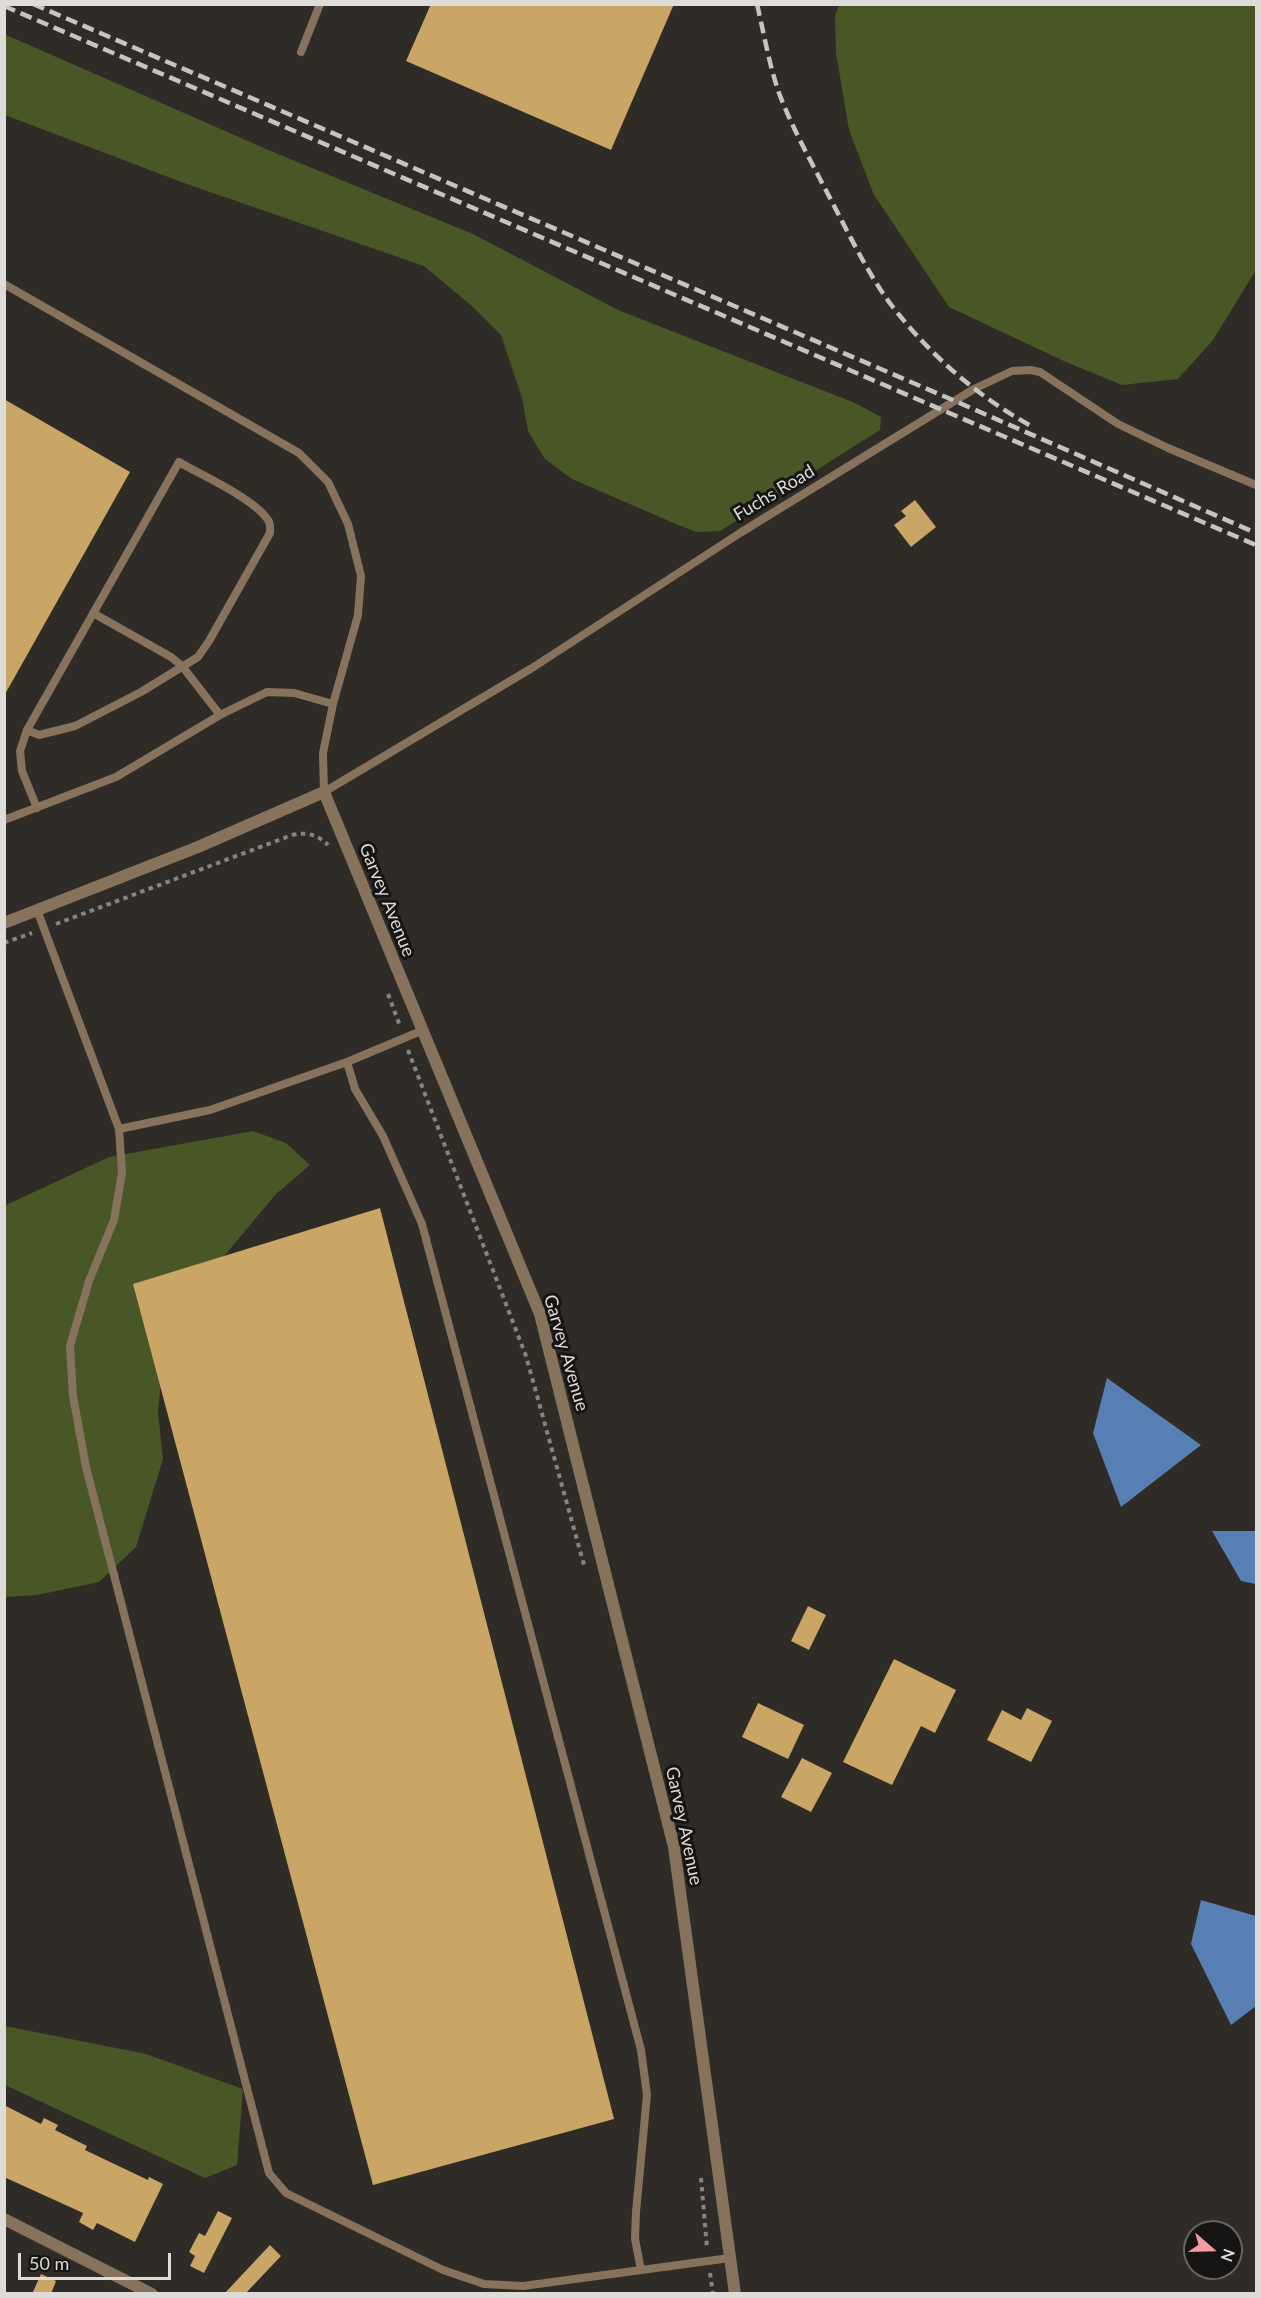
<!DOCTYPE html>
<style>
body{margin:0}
#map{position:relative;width:1261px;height:2298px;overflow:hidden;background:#2f2c27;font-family:Lato,sans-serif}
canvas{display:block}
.frame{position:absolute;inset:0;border:6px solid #dedcd9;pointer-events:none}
.north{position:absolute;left:1183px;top:2220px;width:60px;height:60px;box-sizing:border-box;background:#161513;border:2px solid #666562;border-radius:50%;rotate:110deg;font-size:16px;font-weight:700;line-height:24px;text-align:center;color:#dedcd9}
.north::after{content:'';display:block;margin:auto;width:21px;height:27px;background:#f49b9f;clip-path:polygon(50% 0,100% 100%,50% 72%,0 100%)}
.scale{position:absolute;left:18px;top:2253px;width:153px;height:27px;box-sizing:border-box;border:3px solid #dedcd9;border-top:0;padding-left:8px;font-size:18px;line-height:21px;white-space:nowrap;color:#dedcd9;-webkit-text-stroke:4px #161513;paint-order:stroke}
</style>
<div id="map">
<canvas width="1261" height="2298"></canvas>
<div class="frame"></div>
<div class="north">N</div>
<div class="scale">50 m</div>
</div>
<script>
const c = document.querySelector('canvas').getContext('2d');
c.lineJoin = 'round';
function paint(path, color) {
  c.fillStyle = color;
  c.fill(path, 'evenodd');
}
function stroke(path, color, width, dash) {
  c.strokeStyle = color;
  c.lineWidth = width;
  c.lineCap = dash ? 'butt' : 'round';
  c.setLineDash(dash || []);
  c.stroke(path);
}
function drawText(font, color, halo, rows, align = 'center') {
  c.font = font + ' Lato,sans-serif';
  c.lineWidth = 6;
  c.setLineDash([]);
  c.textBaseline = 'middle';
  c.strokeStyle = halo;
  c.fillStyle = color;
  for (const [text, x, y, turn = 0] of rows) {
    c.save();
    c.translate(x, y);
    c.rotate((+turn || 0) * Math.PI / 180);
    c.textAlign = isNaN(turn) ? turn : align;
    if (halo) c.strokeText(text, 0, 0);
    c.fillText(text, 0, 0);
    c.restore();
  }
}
paint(new Path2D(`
 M839 5H1256V270L1213 340 1178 379 1122 385 1066 362 949 307 874 195 849 130 836 53 835 16Z
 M4 34 273 152 473 234 618 310 855 403 881 417 880 430 720 531 696 532 676 524 572 479 545 459 528 431 522 398 501 335 473 307 424 266 184 183 5 115Z
 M253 1131 286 1143 310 1165 276 1194 199 1286 164 1351 158 1412 163 1459 136 1547 99 1582 37 1595 5 1597 4 1206 109 1157Z
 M5 2026 146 2054 243 2089 237 2165 205 2178 5 2085Z`), '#495626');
paint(new Path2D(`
 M1107 1378 1201 1445 1121 1507 1093 1433Z
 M1212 1531H1256V1584L1241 1581Z
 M1201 1900 1256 1916V2006L1231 2025 1191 1944Z`), '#587fb3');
paint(new Path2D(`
 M431 4H674L611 150 406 61Z
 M4 399 130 472 4 696Z
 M915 500 936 527 911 547 894 525 906 516 901 511Z
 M380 1208 614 2119 373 2185 133 1284Z
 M808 1606 826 1615 809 1650 791 1641Z
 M894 1659 956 1690 935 1733 921 1726 892 1785 843 1762Z
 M758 1703 804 1725 788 1759 742 1737Z
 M1027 1708 1052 1721 1031 1762 987 1740 1002 1710 1021 1720Z
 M802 1758 832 1773 811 1812 781 1797Z
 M4 2105 41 2124 44 2118 58 2125 55 2130 87 2146 85 2150 148 2180 149 2177 163 2184 135 2242 97 2223 93 2230 79 2222 83 2213 4 2177Z
 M218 2211 232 2218 204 2273 190 2266 195 2256 189 2252 199 2233 205 2236Z
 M270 2245 281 2256 245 2294H224Z
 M41 2274 56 2281 51 2294H32Z`), '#c9a566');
stroke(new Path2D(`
 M56 924 292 835C307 832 317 834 328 845
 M4 943 32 933
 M388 994 400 1026
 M408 1050 526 1356 584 1565
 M701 2178 707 2248
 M710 2273 713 2294`), '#868480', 4, [4.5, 4.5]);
stroke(new Path2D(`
 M301 52 320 4
 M4 284 299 453 328 482 348 524 361 576 358 615 333 704
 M93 613 171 657 182 666 220 715
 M27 730 39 735 75 726 141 692 198 657 209 641 270 533C270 528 271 524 268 520 255 499 201 475 179 462L27 730 20 751 22 771 37 808
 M324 792 532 668 740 533 974 389 1012 371 1030 370 1040 372 1118 424 1168 448 1256 485
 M4 820 116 777 220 715 267 692 294 693 333 704 323 753 324 792
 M37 910 119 1129 122 1173 114 1220 89 1281 70 1346 73 1396 86 1467 269 2173 286 2193 443 2270 484 2284 523 2286 730 2258
 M347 1062 355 1089 383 1136 422 1224 641 2050 647 2095 636 2212 635 2239 641 2270
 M119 1129 210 1110 347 1062 421 1031`), '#87735d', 8);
stroke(new Path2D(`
 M4 923 198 847 324 792 540 1314 674 1847 735 2294
 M4 2219 152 2294`), '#87735d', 12);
stroke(new Path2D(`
 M33 4 955 401 1256 533
 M757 4C764 34 769 64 779 93 793 130 813 165 831 200 850 236 868 274 892 306 931 356 978 397 1033 427
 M4 6 1256 545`), '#c6c4c1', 4.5, [12, 6]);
drawText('18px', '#dedcd9', '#161513', [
 ["Fuchs Road",774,493,-31],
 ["Garvey Avenue",387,900,68],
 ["Garvey Avenue",566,1353,74],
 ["Garvey Avenue",684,1826,78]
]);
</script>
